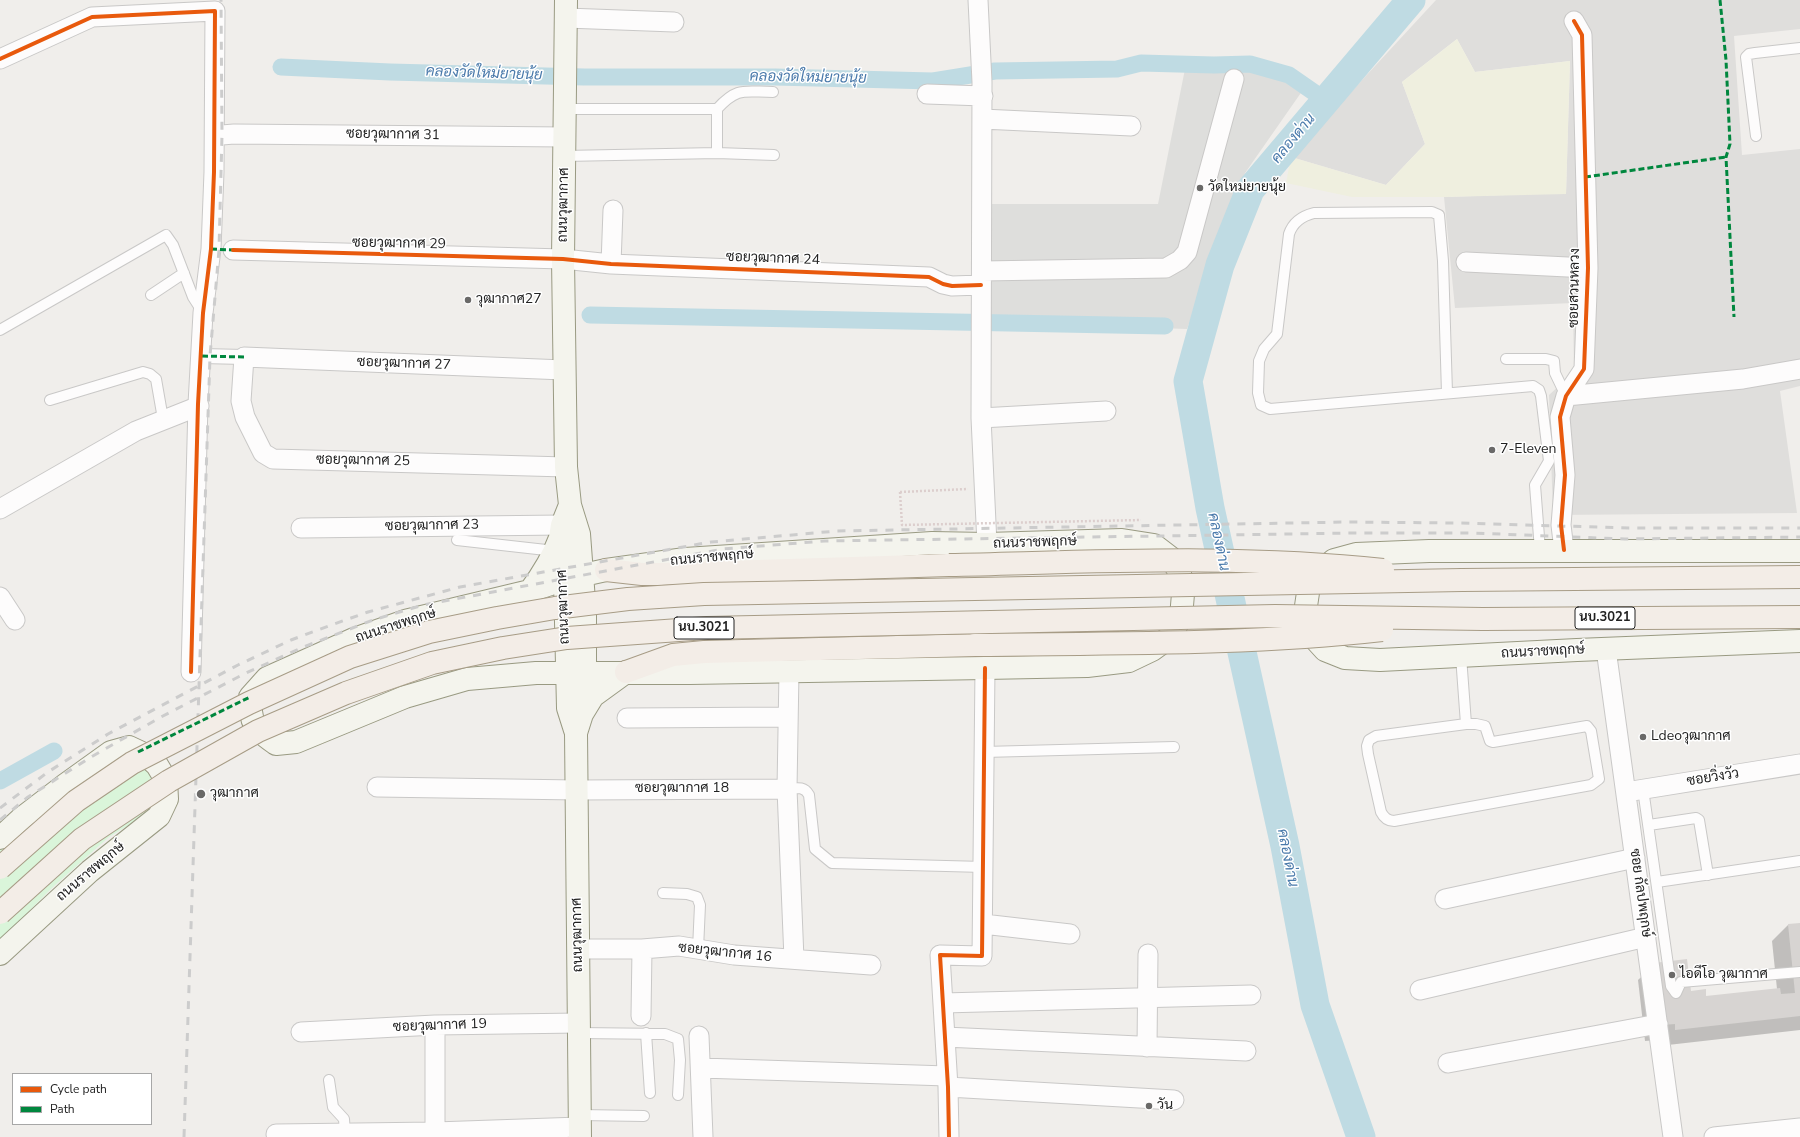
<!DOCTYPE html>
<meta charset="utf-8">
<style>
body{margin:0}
#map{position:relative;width:1800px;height:1137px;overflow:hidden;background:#f0eeeb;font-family:"Nunito Sans",sans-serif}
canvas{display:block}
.legend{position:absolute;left:12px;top:1073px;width:140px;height:52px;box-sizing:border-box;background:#fff;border:1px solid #a7a7a7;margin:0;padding:5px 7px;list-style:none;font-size:12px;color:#222}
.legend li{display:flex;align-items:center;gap:8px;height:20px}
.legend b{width:20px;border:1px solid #a7a7a7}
</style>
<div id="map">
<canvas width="1800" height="1137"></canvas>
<ul class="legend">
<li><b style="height:5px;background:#e8590c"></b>Cycle path</li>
<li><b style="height:5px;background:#00873e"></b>Path</li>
</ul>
</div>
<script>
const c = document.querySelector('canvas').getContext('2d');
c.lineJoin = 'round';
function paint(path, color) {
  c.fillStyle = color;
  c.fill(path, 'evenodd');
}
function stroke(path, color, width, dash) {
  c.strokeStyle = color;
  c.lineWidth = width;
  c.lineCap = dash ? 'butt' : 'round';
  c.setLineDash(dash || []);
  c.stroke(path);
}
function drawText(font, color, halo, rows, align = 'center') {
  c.font = font + ' "Nunito Sans",Sarabun,sans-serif';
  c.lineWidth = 3;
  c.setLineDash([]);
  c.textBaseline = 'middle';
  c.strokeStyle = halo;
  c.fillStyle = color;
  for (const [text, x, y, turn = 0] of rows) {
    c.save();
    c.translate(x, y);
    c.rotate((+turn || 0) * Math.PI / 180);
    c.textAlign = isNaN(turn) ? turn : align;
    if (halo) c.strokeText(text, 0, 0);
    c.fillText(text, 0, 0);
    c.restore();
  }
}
paint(new Path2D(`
 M1436 0H1800V29L1734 36 1742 155 1800 149V386L1780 391 1797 513 1553 515 1549 395 1574 372 1573 303 1455 308 1444 197 1566 193 1570 61 1475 72 1457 39 1402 82 1425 144 1386 185 1291 157Z`), '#dfdedc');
paint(new Path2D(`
 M1186 64H1249L1287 75 1305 87 1245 173 1187 329 983 322 989 204H1158Z`), '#dededc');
paint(new Path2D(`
 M1457 39 1475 72 1570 61 1566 194 1444 197H1352L1286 183 1291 157 1386 185 1425 144 1402 82Z`), '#efefdf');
paint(new Path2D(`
 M146 768 154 777 157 798 147 814 109 837 52 888 0 940V848L64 793Z`), '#daf5da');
paint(new Path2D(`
 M1800 924V1030L1659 1046 1658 1040 1645 1041 1638 980 1655 964 1690 992 1706 997 1777 989 1772 941 1788 925Z`), '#0003');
stroke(new Path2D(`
 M281 67 390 72 584 77H775L933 81 995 71 1117 69 1141 63 1214 65 1250 64 1289 75 1325 100
 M590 315 1165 326
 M0 781 54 751`), '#bfdbe3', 17);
stroke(new Path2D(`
 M1361 1137 1315 1005 1285 846 1210 508 1188 381 1220 265 1250 190 1411 0`), '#bfdbe3', 29);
paint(new Path2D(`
 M1800 923V1016L1675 1030V1024L1661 1025 1654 963 1687 959 1691 991 1706 989V996L1780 988 1781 994 1795 993 1788 924Z`), '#d7d4d2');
const service = new Path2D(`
 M717 109C738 86 745 92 773 92
 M1756 136 1746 57 1749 54 1755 53 1800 48
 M717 153 774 155
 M564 156 717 153V109H565
 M151 295 184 273
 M0 330 166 235 173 245 193 297 202 311
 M1506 359H1546L1554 361 1555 373 1566 396
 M1447 393 1443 261 1439 215 1432 212 1314 213C1302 216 1293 222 1289 234L1277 334 1264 349 1259 361 1258 393 1261 405 1270 409 1533 386 1539 390 1541 396 1549 461 1535 485 1540 550
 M50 400 143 372 150 374 156 379 163 419
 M457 540 555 551
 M1461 656 1466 724
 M1466 724H1476L1485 726 1490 741 1493 742 1587 726 1591 731 1599 779 1591 785 1394 821C1388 821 1384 818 1381 812L1368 754 1367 746 1369 740 1376 736Z
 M984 752 1174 747
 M787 789C797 788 804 786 809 795L815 849 832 863 984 867
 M1643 789 1671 986 1676 993 1681 982 1800 972
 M1649 825 1696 818 1699 820 1708 875
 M1657 882 1800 861
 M663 893 687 894 697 897 700 905 698 949
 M579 1033 665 1034 678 1039 680 1060 678 1095
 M646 1033 650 1093
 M329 1080 333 1107 344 1119 345 1134
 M580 1115 644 1116`);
const pedestrian = new Path2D(`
 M202 356 244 357`);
const minor = new Path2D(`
 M978 0 982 82 981 418 987 544
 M566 18 674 22
 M0 59 92 17 215 11 214 172 211 249 203 313 198 404 191 672
 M927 94 983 96
 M982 119 1131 126
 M222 135 234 134 565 137
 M233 250 563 259 611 264 929 277 943 284 952 286 981 285
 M1466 262 1588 268
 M611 264 613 210
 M982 271 1166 268 1180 260 1187 252 1234 79
 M564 370 244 357 241 401 245 417 263 453 273 459 566 467
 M1566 396 1743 379 1800 369
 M981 418 1106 411
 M0 509 136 431 199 406
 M301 528 562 525
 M1564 550 1561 525 1565 475 1560 417 1566 396 1584 369 1588 268 1582 35 1574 21
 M0 597 15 620
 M1606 649 1673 1137
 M789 671 787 789 794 959
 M627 718 788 717
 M377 787 577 790 787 789
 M1626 792 1800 764
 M1445 899 1635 858
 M983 924 1070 934
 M578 949H642L679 946 734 955 871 965
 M1420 990 1646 937
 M943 1003 1251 995
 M641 1016 642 949
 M435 1025V1137
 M301 1032 435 1025 579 1023
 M699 1036 703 1137
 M945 1037 1246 1051
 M1147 1047 1148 954
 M1448 1063 1658 1024
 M701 1068 947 1076
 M948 1087 1174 1100
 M276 1134 435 1132 580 1127
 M949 1137 948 1087 940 955 982 956 985 668
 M1714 1137 1800 1128`);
const secondary = new Path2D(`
 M566 0 563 259 566 467 570 505 579 534 585 614V682L582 714 576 733 580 1137
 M570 505 562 525 560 538 565 579 568 708 575 730
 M1122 540 1154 545 1171 558 1180 573 1183 594 1181 617 1170 637 1152 650 1129 661 1087 666 985 668 690 673H536L467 679 405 697 296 742 276 744C253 727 251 726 250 697L267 678 354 639 405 621 530 591 565 579 606 570 685 559 932 543 987 544Z
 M1800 551H1429L1356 554 1334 560 1316 575 1309 586 1306 606 1310 628 1315 639 1325 650 1345 658 1380 660 1577 650 1800 641
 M530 591C542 575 553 557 560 538
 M582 714 593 696 626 672
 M0 838 22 818 65 785 111 752 129 747 146 755 157 765 166 780 167 799 159 816 90 871 0 954`);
const primary = new Path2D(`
 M606 570 642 574H661L949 565
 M1462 580 1800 577
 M1483 619 1800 617
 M626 672 673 655 704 652 975 645`);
stroke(service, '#c9c8c7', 12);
stroke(pedestrian, '#c9c8c7', 16);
stroke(minor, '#c9c8c7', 21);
stroke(secondary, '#999a82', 24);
stroke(primary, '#a79c86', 24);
stroke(new Path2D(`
 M900 492 968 489`), '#dccecd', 2.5, [2, 2]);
stroke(service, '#fdfcfc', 10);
stroke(pedestrian, '#fdfcfc', 14);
stroke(minor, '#fdfcfc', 19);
stroke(secondary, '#f4f4ed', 22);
stroke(primary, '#f3ede7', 22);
stroke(new Path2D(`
 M0 808 48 772 108 734 238 665 291 640 334 624 368 612 460 587 711 542 837 531 1348 522 1458 523 1629 528H1800
 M0 820 28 797 91 757 161 717 244 674 301 648 373 620 423 605 723 549 825 541 1356 533H1472L1625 539 1800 537
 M184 1137 210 356 219 250 222 135 221 0`), '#ccc', 3, [8, 8]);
const primaryBridge = new Path2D(`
 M949 565C1094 562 1240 554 1383 570
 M975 645C1110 643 1247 645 1382 630
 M0 868 76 801 132 763 249 703 350 657 429 632 497 618 555 608 628 599 704 594 1462 580
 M0 913 82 839 169 781 258 731 346 693 432 663 503 648 567 638 707 628 1275 616 1483 619`);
stroke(primaryBridge, '#a79c86', 24, []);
stroke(new Path2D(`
 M900 492 902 525 1141 520`), '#dccecd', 2.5, [2, 2]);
stroke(primaryBridge, '#f3ede7', 22);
stroke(new Path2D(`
 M1720 0 1726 60 1730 144 1726 157 1734 317
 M1585 177 1726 157
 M211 249 233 250
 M202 356 244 357
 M138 752 250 697`), '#00873e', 3, [6, 3]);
stroke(new Path2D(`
 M0 59 92 17 215 11 214 172 211 249 203 313 198 404 191 672
 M233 250 563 259 611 264 929 277 943 284 952 286 981 285
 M1564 550 1561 525 1565 475 1560 417 1566 396 1584 369 1588 268 1582 35 1574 21
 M949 1137 948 1087 940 955 982 956 985 668`), '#e8590c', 4);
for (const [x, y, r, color] of [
 [1200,188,4,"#6a6968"],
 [468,300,4,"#6a6968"],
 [1492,450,4,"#6a6968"],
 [1643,737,4,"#6a6968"],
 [201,794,5,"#6a6968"],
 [1672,975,4,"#6a6968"],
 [1149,1106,4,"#6a6968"]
]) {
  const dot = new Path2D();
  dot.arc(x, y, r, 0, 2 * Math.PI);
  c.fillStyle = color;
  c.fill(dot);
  stroke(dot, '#fff', 1.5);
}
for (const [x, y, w] of [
 [1605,618,60],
 [704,628,60]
]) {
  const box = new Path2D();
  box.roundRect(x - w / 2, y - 11, w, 22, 3);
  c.fillStyle = '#fff';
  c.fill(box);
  stroke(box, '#222', 1);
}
drawText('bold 13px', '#222', null, [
 ["นบ.3021",1605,618],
 ["นบ.3021",704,628]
]);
drawText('14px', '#222', '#fff', [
 ["ซอยวุฒากาศ 31",393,135,1],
 ["ถนนวุฒากาศ",564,205,-89],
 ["ซอยวุฒากาศ 29",399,244,1],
 ["ซอยวุฒากาศ 24",773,259,2],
 ["ซอยสวนหลวง",1575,288,-89],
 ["ซอยวุฒากาศ 27",404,364,2],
 ["ซอยวุฒากาศ 25",363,461,1],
 ["ซอยวุฒากาศ 23",432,526,-1],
 ["ถนนราชพฤกษ์",1035,543,-2],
 ["ถนนราชพฤกษ์",712,558,-5],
 ["ถนนวุฒากาศ",564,607,-92],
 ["ถนนราชพฤกษ์",396,626,-18],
 ["ถนนราชพฤกษ์",1543,652,-3],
 ["ซอยวิ่งวัว",1713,778,-9],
 ["ซอยวุฒากาศ 18",682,789],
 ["ถนนราชพฤกษ์",91,872,-40],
 ["ซอย กัลปพฤกษ์",1640,893,82],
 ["ถนนวุฒากาศ",578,935,-91],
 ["ซอยวุฒากาศ 16",725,953,6],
 ["ซอยวุฒากาศ 19",440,1026,-2]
]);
drawText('14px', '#222', '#fff', [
 ["วัดใหม่ยายนุ้ย",1208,188],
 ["วุฒากาศ27",476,300],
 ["7-Eleven",1500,450],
 ["Ldeoวุฒากาศ",1651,737],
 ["วุฒากาศ",210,794],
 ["ไอดีโอ วุฒากาศ",1680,975],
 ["วัน",1157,1106]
], 'left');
drawText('italic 15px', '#4a7aab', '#fff', [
 ["คลองวัดใหม่ยายนุ้ย",484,74,2],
 ["คลองวัดใหม่ยายนุ้ย",808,78,1],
 ["คลองด่าน",1294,139,-50],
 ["คลองด่าน",1218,542,78],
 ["คลองด่าน",1287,858,79]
]);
</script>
